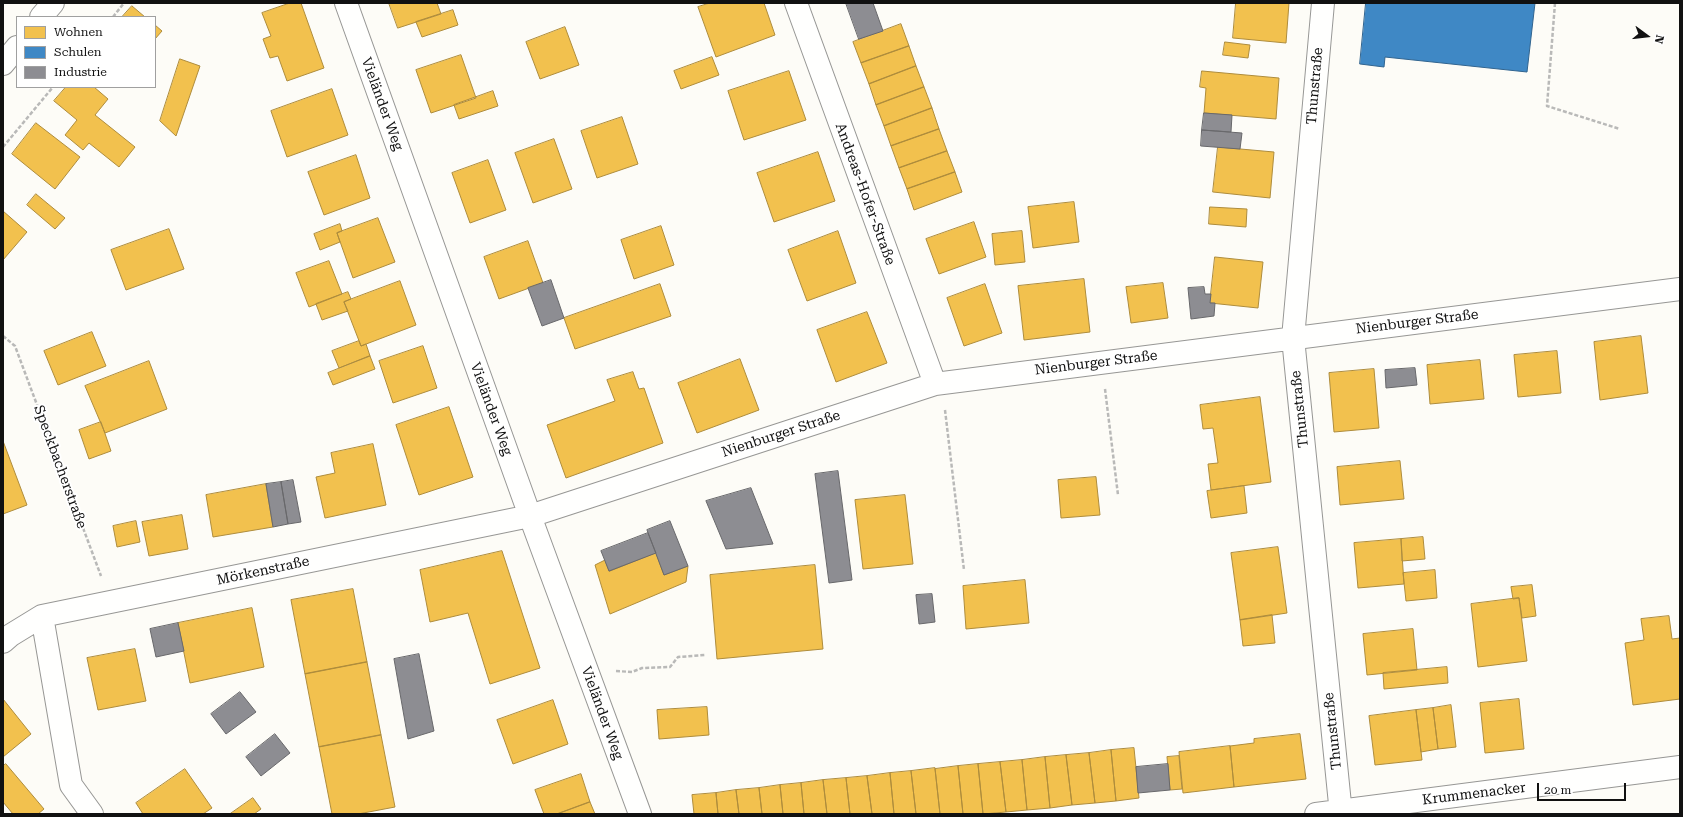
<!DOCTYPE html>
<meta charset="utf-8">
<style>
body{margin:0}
#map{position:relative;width:1683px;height:817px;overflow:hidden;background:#fdfcf7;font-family:"Roboto Serif",serif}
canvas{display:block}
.frame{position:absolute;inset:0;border:4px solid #111;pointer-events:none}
.legend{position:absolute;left:16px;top:16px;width:140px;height:72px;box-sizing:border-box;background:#fff;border:1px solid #a0a0a0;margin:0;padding:5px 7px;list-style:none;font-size:12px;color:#111}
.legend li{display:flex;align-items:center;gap:8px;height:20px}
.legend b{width:20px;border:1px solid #a0a0a0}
.north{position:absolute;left:1627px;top:16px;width:40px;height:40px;-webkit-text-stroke:3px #fff;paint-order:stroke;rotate:105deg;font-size:11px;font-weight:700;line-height:16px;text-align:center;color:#111}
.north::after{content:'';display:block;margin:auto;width:14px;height:18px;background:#111;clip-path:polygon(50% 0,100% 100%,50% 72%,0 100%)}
.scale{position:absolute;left:1537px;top:783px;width:89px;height:18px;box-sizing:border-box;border:2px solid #111;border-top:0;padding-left:5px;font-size:12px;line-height:14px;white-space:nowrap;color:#111;-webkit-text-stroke:3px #fff;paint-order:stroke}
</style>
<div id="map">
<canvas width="1683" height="817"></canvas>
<div class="frame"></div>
<ul class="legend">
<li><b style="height:11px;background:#f2c14e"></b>Wohnen</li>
<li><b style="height:11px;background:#3f88c5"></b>Schulen</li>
<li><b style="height:11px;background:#8d8d92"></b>Industrie</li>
</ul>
<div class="north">N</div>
<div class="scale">20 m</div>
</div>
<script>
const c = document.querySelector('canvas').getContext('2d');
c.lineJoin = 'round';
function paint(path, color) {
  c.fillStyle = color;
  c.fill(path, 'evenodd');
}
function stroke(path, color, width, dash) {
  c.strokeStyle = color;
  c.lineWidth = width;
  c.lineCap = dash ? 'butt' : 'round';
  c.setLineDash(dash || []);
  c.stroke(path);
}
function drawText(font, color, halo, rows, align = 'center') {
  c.font = font + ' "Roboto Serif",serif';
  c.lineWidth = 4;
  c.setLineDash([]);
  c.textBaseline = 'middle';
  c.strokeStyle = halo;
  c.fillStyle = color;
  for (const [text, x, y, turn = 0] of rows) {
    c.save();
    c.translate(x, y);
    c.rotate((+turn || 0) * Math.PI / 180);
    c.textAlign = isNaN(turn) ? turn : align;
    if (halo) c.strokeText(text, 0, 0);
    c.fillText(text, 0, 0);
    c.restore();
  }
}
const homes = new Path2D(`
 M290 3H301L324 68 287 81 278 56 270 58 263 39 271 36 262 13Z
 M389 3H437L441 14 398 28Z
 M710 3H764L775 35 716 57 698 7Z
 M1236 3H1289L1286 43 1233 38Z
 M132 6 145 17H122Z
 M453 10 458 25 422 37 416 22Z
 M901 24 909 46 861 63 853 42Z
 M155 25 162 31 155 39Z
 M565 27 579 65 540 79 526 42Z
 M1225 42 1250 45 1248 58 1223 55Z
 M909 46 916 66 869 84 861 63Z
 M461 55 476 98 431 113 416 70Z
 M712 57 719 75 681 89 674 71Z
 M180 59 200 66 176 136 160 121Z
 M916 66 924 87 876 105 869 84Z
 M789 71 806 120 744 140 728 91Z
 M1202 71 1279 78 1276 119 1204 113 1206 88 1200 87Z
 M66 87H94L108 99 95 115 135 147 119 167 89 143 83 150 65 135 77 120 54 101Z
 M924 87 932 108 884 126 876 105Z
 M332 89 348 135 287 157 271 111Z
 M493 91 498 106 459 119 454 105Z
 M932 108 939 129 891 146 884 126Z
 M622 117 638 164 597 178 581 131Z
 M36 123 80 157 55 189 12 154Z
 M939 129 947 151 899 168 891 146Z
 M554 139 572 189 533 203 515 153Z
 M1218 147 1274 152 1270 198 1213 192Z
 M947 151 955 172 907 189 899 168Z
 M818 152 835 201 774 222 757 173Z
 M356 155 370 198 324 215 308 172Z
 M488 160 506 210 470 223 452 173Z
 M955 172 962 192 914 210 907 189Z
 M36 194 65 218 55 229 27 205Z
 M1074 202 1079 242 1033 248 1028 207Z
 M1210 207 1247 209 1246 227 1209 224Z
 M3 211 27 232 3 260Z
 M378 218 395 262 353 278 337 233Z
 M974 222 986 257 939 274 926 239Z
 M340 224 342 231 337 233 340 242 320 250 314 234Z
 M661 226 674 265 634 279 621 240Z
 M169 229 184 269 126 290 111 250Z
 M838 231 856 283 807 301 788 250Z
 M1022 231 1025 262 995 265 992 234Z
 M528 241 543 283 499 299 484 257Z
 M1215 257 1263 262 1258 308 1210 303Z
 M329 261 342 294 309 307 296 273Z
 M1084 279 1090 332 1024 340 1018 286Z
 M400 281 416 325 361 346 344 302Z
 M1163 283 1168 318 1131 323 1126 287Z
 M660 284 671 316 575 349 564 318Z
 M985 284 1002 333 964 346 947 298Z
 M348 292 351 299 344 302 348 311 322 320 316 304Z
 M867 312 887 363 836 382 817 330Z
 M92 332 106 366 58 385 44 351Z
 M1641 336 1648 393 1600 400 1594 342Z
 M359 341 361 346 366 344 370 356 339 368 332 351Z
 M423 346 437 388 393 403 379 361Z
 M1557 351 1561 393 1518 397 1514 355Z
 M370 356 375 369 333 385 328 373Z
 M740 359 759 410 697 433 678 383Z
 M1480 360 1484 399 1430 404 1427 365Z
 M149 361 167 409 105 433 85 386Z
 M1374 369 1379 428 1334 432 1329 373Z
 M633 372 639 389 644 388 663 443 566 478 547 425 615 401 607 380Z
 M1260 397 1271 482 1211 490 1208 464 1218 463 1213 428 1203 429 1200 405Z
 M449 407 473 477 419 495 396 425Z
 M101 422 111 451 89 459 79 430Z
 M3 441 27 505 3 514Z
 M373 444 386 505 325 518 316 477 335 473 331 453Z
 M1400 461 1404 499 1340 505 1337 467Z
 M1096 477 1100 515 1061 518 1058 480Z
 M266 484 273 527 213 537 206 495Z
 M1244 486 1247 513 1211 518 1207 491Z
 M905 495 913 564 863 569 855 500Z
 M182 515 188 549 149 556 142 522Z
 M136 521 140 542 117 547 113 526Z
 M1423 537 1425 559 1402 561 1401 539Z
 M1401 539 1404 584 1358 588 1354 543Z
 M1278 547 1287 613 1240 620 1231 553Z
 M502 551 540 668 490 684 468 613 430 622 420 570Z
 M656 553 664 575 688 566 686 582 610 614 595 565 605 560 609 571Z
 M815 565 823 649 717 659 710 575Z
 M1435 570 1437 598 1406 601 1403 573Z
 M1025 580 1029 623 966 629 963 586Z
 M1532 585 1536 616 1522 618 1519 598 1513 599 1511 587Z
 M353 589 367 662 305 674 291 600Z
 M1519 598 1527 661 1478 667 1471 604Z
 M252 608 264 667 190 683 178 623Z
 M1272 615 1275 643 1243 646 1240 620Z
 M1669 616 1672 639 1680 638V699L1633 705 1625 643 1644 640 1641 619Z
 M1413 629 1417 670 1367 675 1363 634Z
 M135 649 146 701 98 710 87 658Z
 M367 662 381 735 319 747 305 674Z
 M1447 667 1448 683 1384 689 1383 673Z
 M3 699 31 734 3 757Z
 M1519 699 1524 749 1485 753 1480 703Z
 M553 700 568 744 513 764 497 720Z
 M1451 705 1456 747 1438 749 1433 708Z
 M707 707 709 735 659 739 657 710Z
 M1433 708 1438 749 1421 752 1416 710Z
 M1416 710 1422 760 1375 765 1369 716Z
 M1300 734 1306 779 1234 787 1230 746 1254 743V739Z
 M381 735 395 807 358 814H332L319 747Z
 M1230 746 1234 787 1183 793 1179 752Z
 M1134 748 1139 798 1116 801 1111 750Z
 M1111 750 1116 801 1095 803 1089 753Z
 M1089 753 1095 803 1072 805 1066 755Z
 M1066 755 1072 805 1050 808 1045 757Z
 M1179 756 1182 789 1170 790 1167 757Z
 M1045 757 1050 808 1027 810 1022 760Z
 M1022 760 1027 810 1006 812 1000 762Z
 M1000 762 1006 812 983 814 978 764Z
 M6 764 44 809 38 814H13L3 802V766Z
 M978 764 983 814H963L958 766Z
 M958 766 963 814H940L935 769Z
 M935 768 940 814H916L911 771Z
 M185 769 212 808 203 814H143L136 803Z
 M911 771 916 814H894L890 773Z
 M890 773 894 814H872L867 776Z
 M581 774 590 802 557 814H544L535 790Z
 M867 776 872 814H850L846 778Z
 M846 778 850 814H827L823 780Z
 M823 780 827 814H804L801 783Z
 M801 783 804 814H783L780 785Z
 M780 785 783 814H762L759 788Z
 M759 788 762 814H739L736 790Z
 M736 790 739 814H718L716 793Z
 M716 793 718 814H694L692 795Z
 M253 798 261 809 254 814H230Z
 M590 802 595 814H557Z`);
paint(homes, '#f2c14e');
stroke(homes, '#ae8c3c', 1);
const schools = new Path2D(`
 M1366 3H1535L1527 72 1385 57 1384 67 1360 64Z`);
paint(schools, '#3f88c5');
stroke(schools, '#31648f', 1);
const industry = new Path2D(`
 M846 3H873L883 31 859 39Z
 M1204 113 1232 115 1231 132 1202 130Z
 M1202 130 1242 133 1240 149 1201 146Z
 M551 280 564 318 542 326 528 288Z
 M1204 287 1205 294H1211L1210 303H1215L1214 316 1191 319 1188 288Z
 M1415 368 1417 385 1386 388 1385 370Z
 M838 471 852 580 829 583 815 474Z
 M293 480 301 522 288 524 281 482Z
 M281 482 288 524 273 527 266 484Z
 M751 488 773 544 726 549 706 501Z
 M670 521 688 566 664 575 647 530Z
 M648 533 656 553 609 571 601 551Z
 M932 594 935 622 919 624 916 595Z
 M178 623 184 651 156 657 150 629Z
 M419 654 434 731 408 739 394 659Z
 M240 692 256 712 226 734 211 714Z
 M275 734 290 753 261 776 246 757Z
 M1168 764 1170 790 1138 793 1136 767Z`);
paint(industry, '#8d8d92');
stroke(industry, '#68686b', 1);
const minor = new Path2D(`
 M346 3 530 516 640 814
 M796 3 935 384
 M1323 3 1293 338 1341 814
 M41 17 53 3
 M3 64 17 47
 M42 616 71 785 92 814
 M3 642 11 635 42 616 530 516 935 384 1680 289
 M1316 814 1680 767`);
stroke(minor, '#979795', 24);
stroke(new Path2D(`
 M1555 3 1547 106 1620 129
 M113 17 124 3
 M3 147 53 87
 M3 336 15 346 101 576
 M1105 389 1118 495
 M945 410 964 570
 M616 671 632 672 642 668 670 667 678 657 705 655`), '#b9b9b8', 2.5, [4, 2]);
stroke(minor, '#fffffe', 22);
drawText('14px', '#111', '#fff', [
 ["Thunstraße",1315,86,-85],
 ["Vieländer Weg",382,104,70],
 ["Andreas-Hofer-Straße",865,194,70],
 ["Nienburger Straße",1417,322,-7],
 ["Nienburger Straße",1096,363,-7],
 ["Vieländer Weg",491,409,70],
 ["Thunstraße",1300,409,-96],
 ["Nienburger Straße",781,434,-18],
 ["Speckbacherstraße",60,467,70],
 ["Mörkenstraße",263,571,-12],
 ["Vieländer Weg",602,713,70],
 ["Thunstraße",1333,731,-96],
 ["Krummenacker",1474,794,-7]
]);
</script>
